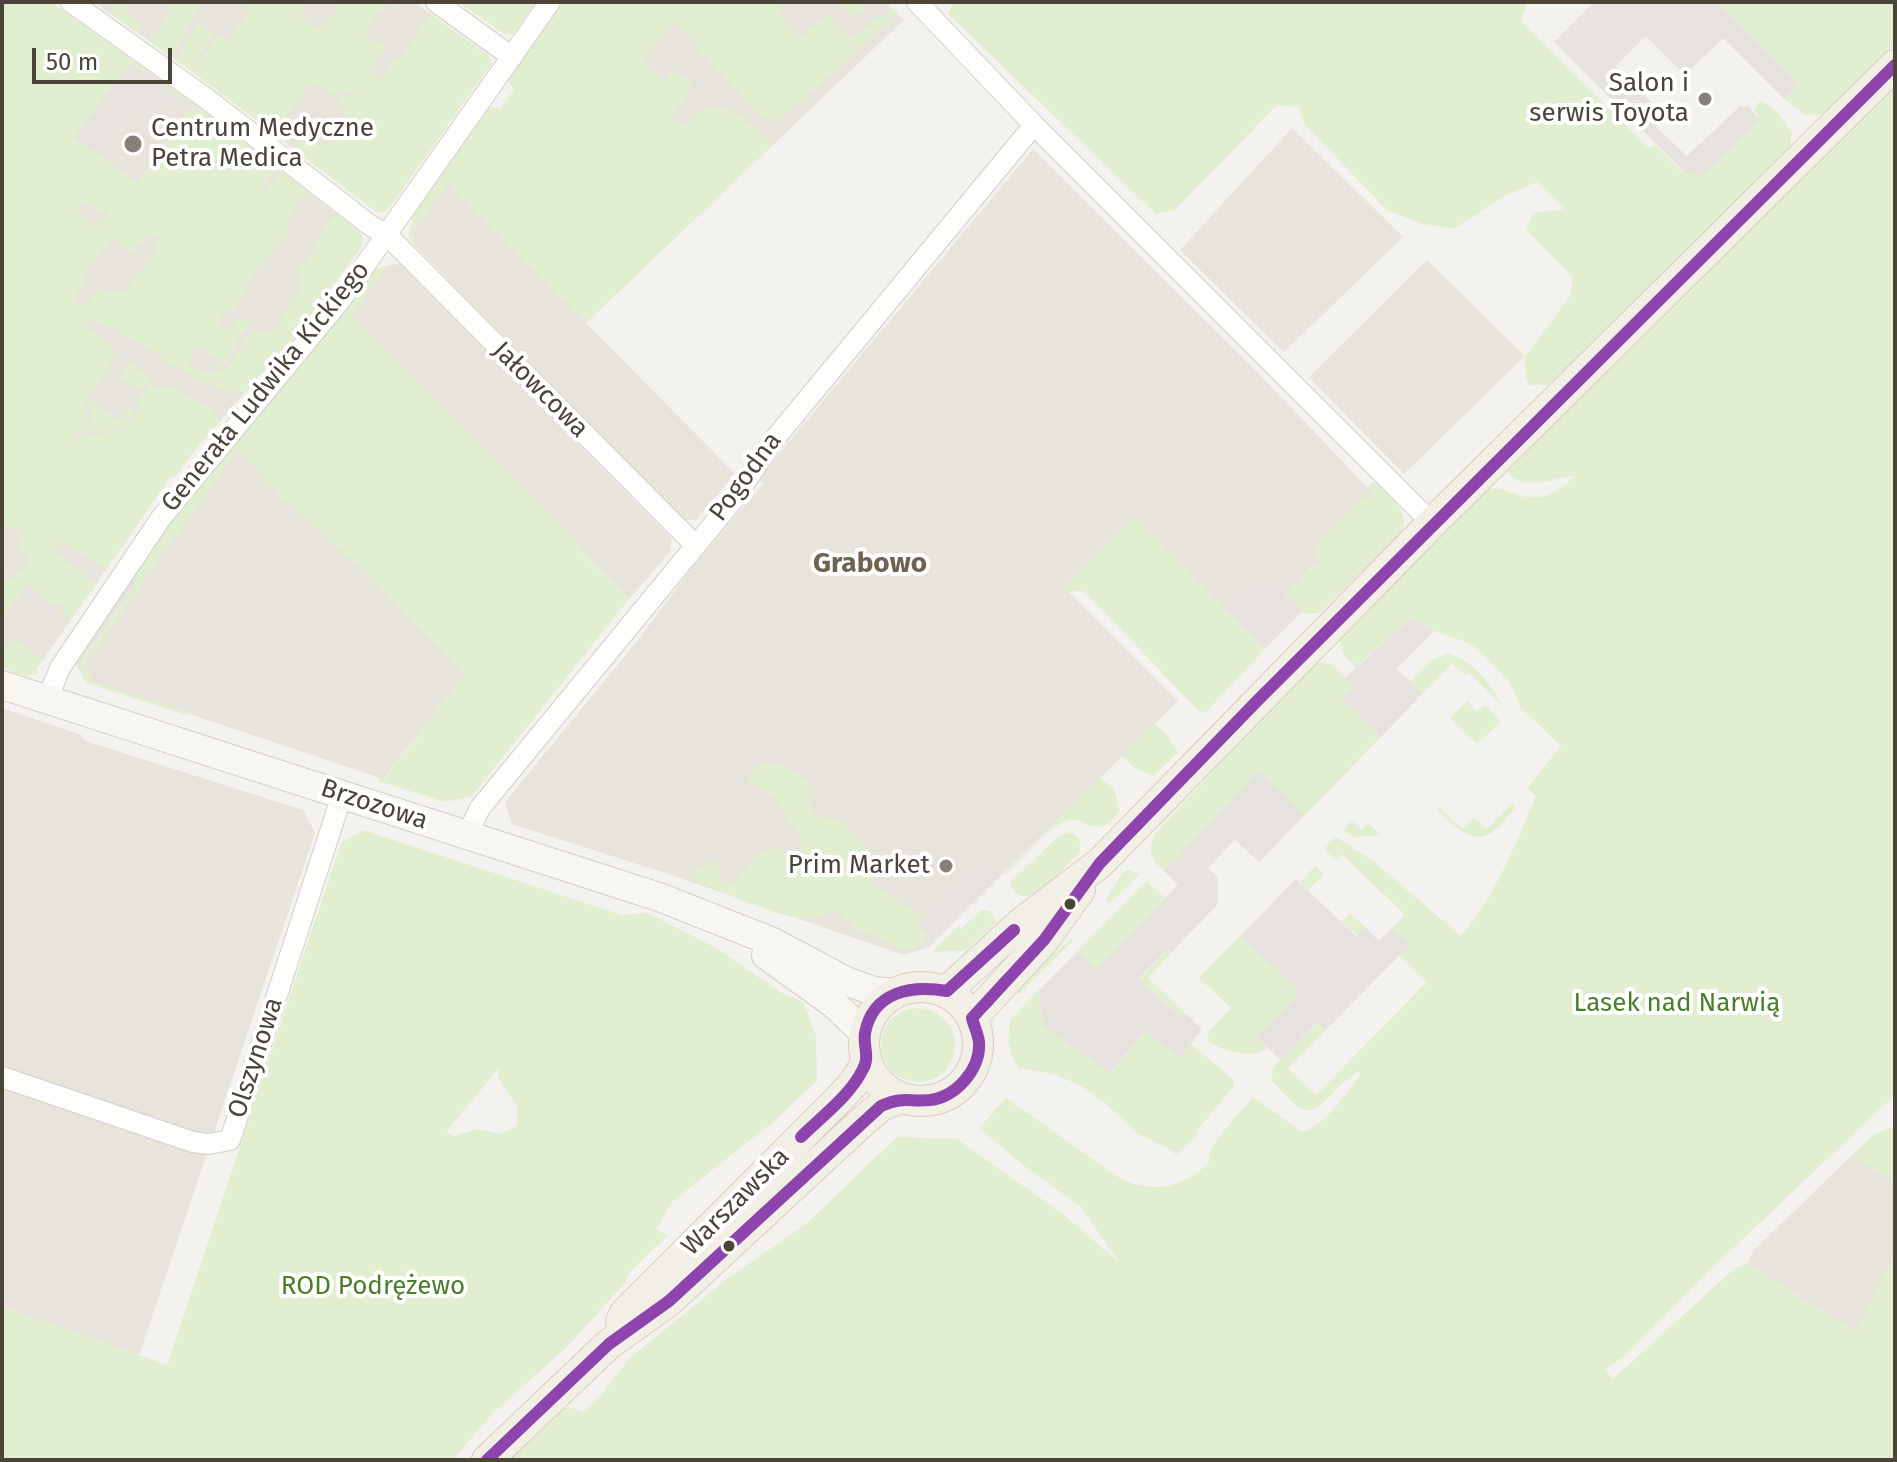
<!DOCTYPE html>
<meta charset="utf-8">
<style>
body{margin:0}
#map{position:relative;width:1897px;height:1462px;overflow:hidden;background:#f4f2ee;font-family:"Fira Sans",sans-serif}
canvas{display:block}
.frame{position:absolute;inset:0;border:4px solid #4b4439;pointer-events:none}
.scale{position:absolute;left:32px;top:48px;width:140px;height:36px;box-sizing:border-box;border:4px solid #4b4439;border-top:0;padding-left:10px;font-size:24px;line-height:28px;white-space:nowrap;color:#4b4439;-webkit-text-stroke:6px #fff;paint-order:stroke}
</style>
<div id="map">
<canvas width="1897" height="1462"></canvas>
<div class="frame"></div>
<div class="scale">50 m</div>
</div>
<script>
const c = document.querySelector('canvas').getContext('2d');
c.lineJoin = 'round';
function paint(path, color) {
  c.fillStyle = color;
  c.fill(path, 'evenodd');
}
function stroke(path, color, width, dash) {
  c.strokeStyle = color;
  c.lineWidth = width;
  c.lineCap = dash ? 'butt' : 'round';
  c.setLineDash(dash || []);
  c.stroke(path);
}
function drawText(font, color, halo, rows, align = 'center') {
  c.font = font + ' "Fira Sans",sans-serif';
  c.lineWidth = 8;
  c.setLineDash([]);
  c.textBaseline = 'middle';
  c.strokeStyle = halo;
  c.fillStyle = color;
  for (const [text, x, y, turn = 0] of rows) {
    c.save();
    c.translate(x, y);
    c.rotate((+turn || 0) * Math.PI / 180);
    c.textAlign = isNaN(turn) ? turn : align;
    if (halo) c.strokeText(text, 0, 0);
    c.fillText(text, 0, 0);
    c.restore();
  }
}
paint(new Path2D(`
 M2 2H51L195 104 361 233 363 244 308 321 170 478 35 671 2 661Z
 M94 2H414L432 15 321 170 210 84Z
 M577 2H886L904 20 586 323 735 474 696 520H684L414 245 413 232Z
 M1292 128 1403 237 1284 352 1180 250Z
 M1033 149 1262 377 1379 500 1248 632 1134 517 1064 587 1178 701 929 947 904 955 662 872 512 824 505 802 634 645 696 563 763 484 758 479Z
 M1427 260 1525 356 1404 474 1309 377Z
 M400 264 671 538V551L629 599 350 316 389 265Z
 M241 443 466 674 383 779 91 681 85 664Z
 M2 708 82 735 81 738 92 743 303 810 315 833 139 1355 2 1307Z
 M1853 1154 1895 1183V1253L1857 1333 1747 1264 1753 1251Z`), '#e7e4dc');
paint(new Path2D(`
 M10 2H50L149 72 146 74 130 64 75 137 137 182 187 111 190 112 194 105 165 87 167 84 278 169 261 187 266 192 281 171 307 191 287 219 290 231C282 245 270 255 261 265 248 278 242 296 233 311H224L220 324 225 329H232L241 317 252 324C248 329 241 333 238 340 232 352 233 362 219 366L220 360 198 347 188 364 210 375 214 370C241 374 235 337 259 330L267 334 272 333 301 291 298 278 301 267 315 249 323 228 337 215 361 233 363 244 308 321 245 392 232 394 210 381 207 385 117 330 89 319 86 327 114 347 111 352 116 355 86 401 89 422 65 448 80 437 124 430 140 408 136 405 150 383 162 389 166 384 211 409 219 419 174 478H170L106 569 61 541 53 552 97 583 71 619 61 613 62 606 57 604 53 607 27 584 2 619V568L7 570 5 578 12 580 15 572 23 575 30 553 18 549 22 532 7 527 2 543V14ZM84 201 99 212 102 209 108 213 97 229 77 212ZM153 235 158 239 155 245 159 248 122 295 113 289 110 294 100 287 86 306 74 299 85 281 81 278 111 238 132 253 137 244 140 246 145 238 149 240Z
 M113 2H128L123 10 142 24 137 32 111 14 115 9 111 5Z
 M172 2H202L171 57 149 41 170 11 168 8Z
 M241 2H297L305 8 300 16 320 30 343 2H405L400 9 391 4 385 5 381 12H376L365 35 375 43 378 40 387 47 368 71 380 80 396 59 399 61 432 15 487 54 492 63 392 204 384 212H376L295 150 305 131 326 146 348 115 344 107 338 103 340 97 361 94V91L339 95 312 83 290 110 276 135 191 71 218 35 229 41 250 9Z
 M458 2H536L514 33 506 35Z
 M562 2H783L777 8 785 17 782 19 800 38 828 14 849 38H853L892 8 896 13 886 25 777 123 762 117 701 53 697 43 675 23 647 52 643 61 663 81 672 72H677L682 78H692L685 100 671 115 684 127C690 121 699 109 708 108 734 105 755 130 772 145L586 323 448 184 413 231V245L408 235 413 220 410 217 487 107 501 108 514 90 507 79Z
 M843 2H872L853 16 843 6Z
 M953 2H1528L1521 21 1649 148 1654 144 1683 173 1695 172 1700 178 1760 120 1754 110 1759 102C1773 102 1783 121 1792 132L1790 150 1603 335 1547 385H1529L1526 379 1525 357 1570 296 1573 279C1559 260 1540 247 1526 227L1534 213 1564 209 1537 182 1505 195 1455 229 1424 224 1388 211 1304 124 1299 107 1277 105 1175 210 1156 214 948 14Z
 M1717 2H1895V44L1825 114 1805 115 1784 99 1799 84Z
 M199 21 215 33 189 69 176 60Z
 M1895 87V1095L1708 1272 1627 1354 1605 1370 1613 1379 1735 1268 1747 1264 1857 1333 1895 1253V1460H508L557 1411 569 1407 583 1412 601 1395 630 1358 727 1279 806 1224 897 1137 957 1139 1063 1214 1120 1263 1080 1206 1023 1165 979 1128 1006 1098 1121 1179C1153 1194 1185 1188 1209 1162 1206 1146 1242 1111 1253 1097L1302 1132C1325 1126 1345 1094 1360 1076V1072C1342 1076 1331 1103 1309 1111L1296 1106 1271 1080 1274 1066 1318 1022 1326 1030 1288 1069 1316 1095 1427 982 1400 955 1409 945 1392 928 1405 915 1343 855 1337 860 1324 849 1336 837 1372 860 1461 936C1495 896 1516 844 1536 796L1527 788 1561 746 1521 708 1510 683 1482 653 1469 643 1434 631 1411 618 1356 667 1343 654 1339 637 1488 489C1504 487 1513 495 1527 497 1547 500 1561 489 1575 476 1556 477 1524 493 1508 472L1573 404Z
 M389 265 351 316 577 542 582 552 629 599 472 796 445 802 378 781 379 778 384 779 466 674 366 572 284 500 240 452 239 447 85 664 91 681 179 709 187 713 186 715 87 683 73 661 83 658 135 585 134 572 167 525 374 266 379 269Z
 M128 363 150 376 139 390 119 379Z
 M89 400 120 421 128 409 134 412 122 429 81 434 93 423Z
 M1374 482C1388 496 1411 510 1402 532L1319 613 1305 614 1286 594 1318 562 1317 544 1363 498 1374 496 1367 487Z
 M1134 517 1265 649 1206 712H1201L1191 703 1086 593 1078 590 1069 592 1064 587Z
 M13 639 43 659 36 670 40 672C28 680 14 672 2 668V656Z
 M1448 654C1472 660 1492 683 1501 705L1469 672 1465 675 1452 663 1423 693 1410 681 1431 660Z
 M1323 663 1332 665 1353 686 1341 699 1381 737 1305 815 1259 772 1164 871C1151 859 1146 852 1155 834L1312 664Z
 M1467 701 1477 712 1485 704 1501 722 1477 744 1450 718Z
 M1155 724 1166 734 1178 752 1154 776 1134 768 1122 756Z
 M758 764 783 765 809 782 810 808 814 814 841 823 871 853 873 884 923 917 927 932 924 942 906 951 853 927 842 912C824 911 825 916 812 919 791 922 717 891 697 880L693 874 712 861 719 864 722 878 726 884H732L748 869 755 854 776 847 800 861 804 859C807 845 785 811 775 800 768 792 757 786 748 781Z
 M1100 778 1114 788 1120 811 1106 825C1089 831 1083 818 1070 820 1047 824 1022 864 1003 876Z
 M1512 803 1516 806C1486 849 1472 844 1437 810L1439 807 1462 829 1474 817 1487 829Z
 M1352 821 1361 830 1368 823 1381 835 1353 837 1343 830Z
 M363 830 622 915 648 913 716 948 782 993 803 1002 816 1036 817 1081 773 1122 672 1202 656 1229 668 1235 631 1271 624 1284 566 1348 493 1413 453 1460H2V1307L167 1365 341 843ZM499 1068 498 1079 517 1105V1126L499 1134 478 1129 455 1136 446 1132Z
 M1067 832C1078 834 1082 840 1080 851 1067 864 1023 922 1010 883L1056 838Z
 M1315 866 1324 874 1308 890 1300 882Z
 M1128 870 1140 874 1111 902H1109L1106 899 1123 872Z
 M1147 881 1165 898 1097 970 1078 951Z
 M981 910 990 911 997 922 966 950 935 952 936 948 958 927 961 929Z
 M1350 913 1366 928 1359 936 1342 922Z
 M1240 936 1296 988V998L1258 1038 1267 1048C1253 1059 1220 1052 1208 1040L1209 1031 1231 1008 1199 978Z
 M1072 938V942L1020 993 1012 994 1027 977Z
 M1167 949 1171 953 1148 978 1186 1014 1182 1018 1140 980Z
 M1039 990 1043 1026 1111 1073 1145 1031 1180 1057 1191 1044 1233 1079 1234 1086 1196 1132 1199 1134 1176 1155 1172 1150 1138 1134 1106 1104 1080 1085 1053 1074 1020 1068 1012 1058 1008 1041 1010 1020Z
 M881 1045a37 37 0 1 1 74 0a37 37 0 1 1-74 0Z
 M1895 1126V1183L1853 1154 1873 1135Z`), '#e1eecf');
paint(new Path2D(`
 M1594 2H1717L1799 84 1784 99 1723 38 1685 75 1646 36 1616 66 1666 117 1656 127 1687 156 1741 105 1743 108 1747 105 1760 120 1700 178 1695 173 1686 174 1554 42Z
 M131 64 181 98 173 111 159 102 148 116 135 108 100 155 75 138Z
 M134 572 135 585 83 658 73 661Z
 M1264 573 1303 611 1265 649 1224 608Z
 M1411 618 1434 631 1397 669 1423 693 1381 737 1341 699 1353 686 1345 678Z
 M1259 771 1305 815 1259 862 1235 840 1208 868 1218 878V904L1171 953 1167 949 1141 977 1140 980 1181 1018 1186 1014 1202 1029 1180 1058 1145 1031 1110 1073 1043 1026 1039 990 1078 951 1097 969 1178 885 1164 871Z
 M984 857 1000 873 932 941 917 924Z
 M1296 879 1356 936 1366 928 1379 941 1392 928 1410 945 1326 1030 1317 1022 1281 1060 1257 1038 1296 998V988L1240 936Z`), '#e6e3df');
const street = new Path2D(`
 M71 2 207 99 371 226 386 234 695 545
 M436 2 512 57
 M917 2 1034 125 1432 523
 M47 700 60 668 161 518 339 302 550 2
 M467 835 480 808 734 499 772 442 1034 125
 M2 1077 193 1142 209 1144 230 1140 342 795`);
const secondary = new Path2D(`
 M2 685 659 897 773 942 848 982 874 991 895 993
 M766 955 834 1004 865 1034`);
const primary = new Path2D(`
 M864 1044a57 57 0 1 1 114 0a57 57 0 1 1-114 0Z
 M947 991 1021 923 1100 863 1432 523 1895 65
 M972 1018 1044 940 1080 890
 M621 1321 625 1313 838 1100 853 1084 867 1062
 M487 1460 609 1344 669 1301 861 1123 881 1106 901 1098`);
stroke(street, '#d2d0cb', 22);
stroke(secondary, '#d3cfc5', 30);
stroke(primary, '#d6cebb', 32);
stroke(street, '#fdfdfc', 20);
stroke(secondary, '#f7f6f1', 28);
stroke(primary, '#f2efe6', 30);
stroke(new Path2D(`
 M801 1137C822 1116 850 1096 863 1069 870 1057 863 1046 865 1033 873 991 912 985 947 991L1014 930
 M487 1460 609 1344 669 1301 881 1106C904 1096 908 1102 930 1100 956 1097 981 1069 979 1042 978 1034 974 1026 972 1018L1044 940 1100 863 1258 700 1895 65`), '#8e44ad', 12);
for (const [x, y, r, color] of [
 [1705,99,8,"#868178"],
 [133,144,10,"#868178"],
 [946,866,8,"#868178"],
 [1070,904,7,"#4b4439"],
 [729,1246,7,"#4b4439"]
]) {
  const dot = new Path2D();
  dot.arc(x, y, r, 0, 2 * Math.PI);
  c.fillStyle = color;
  c.fill(dot);
  stroke(dot, '#fff', 3);
}
drawText('26px', '#4b4439', '#fff', [
 ["Salon i",1689,84],
 ["serwis Toyota",1689,114],
 ["Centrum Medyczne",151,129,"left"],
 ["Petra Medica",151,159,"left"],
 ["Prim Market",930,866]
], 'right');
drawText('26px', '#4b4439', '#fff', [
 ["Generała Ludwika Kickiego",266,387,-51],
 ["Jałowcowa",540,390,45],
 ["Pogodna",746,477,-54],
 ["Brzozowa",374,805,18],
 ["Olszynowa",256,1058,-72],
 ["Warszawska",736,1202,-45]
]);
drawText('26px', '#4a7f2a', '#fff', [
 ["Lasek nad Narwią",1677,1004],
 ["ROD Podrężewo",373,1287]
]);
drawText('bold 28px', '#6e6250', '#fff', [
 ["Grabowo",870,564]
]);
</script>
